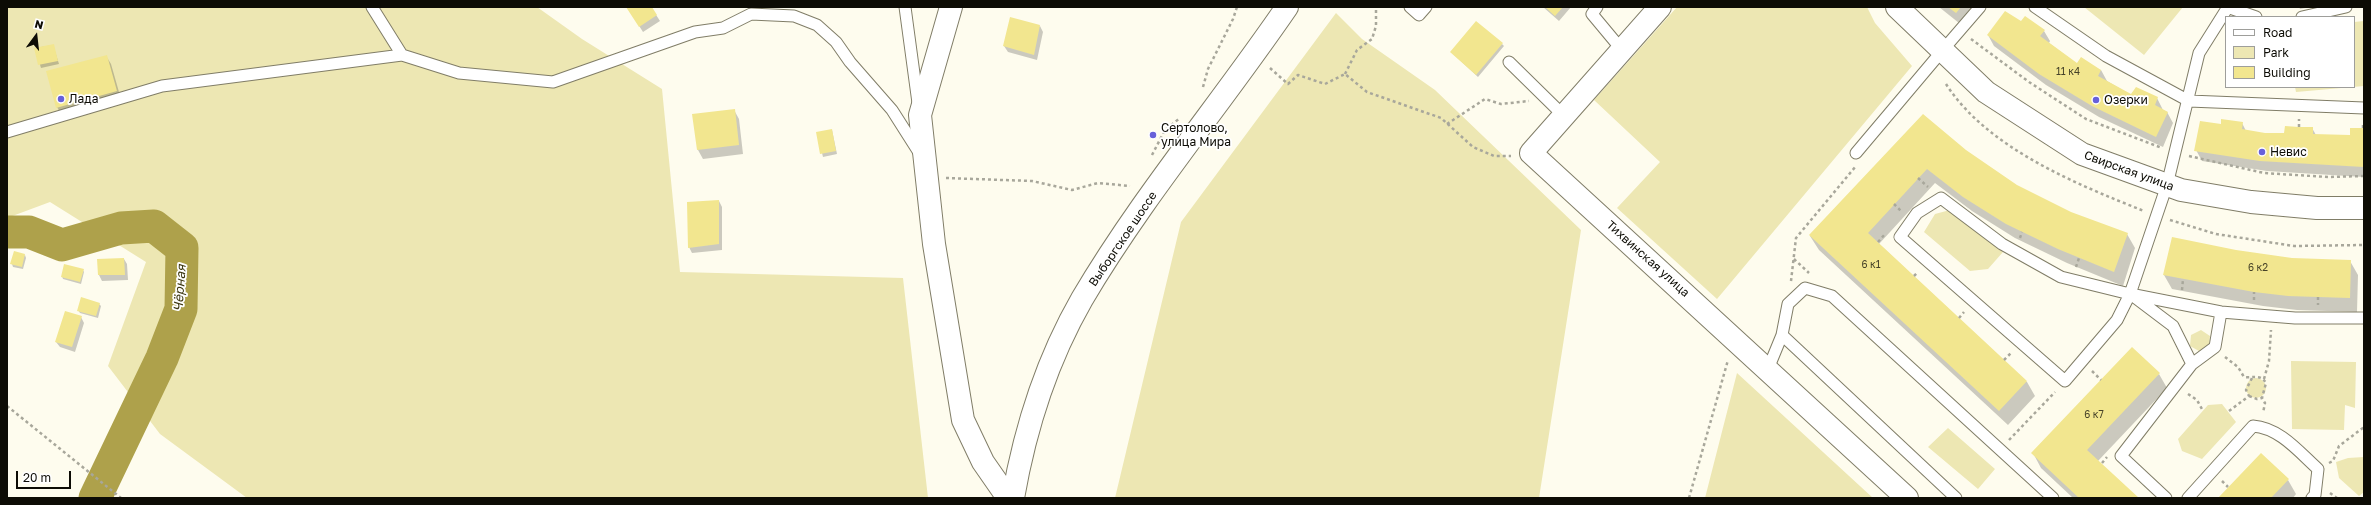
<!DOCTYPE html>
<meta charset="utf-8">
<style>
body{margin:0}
#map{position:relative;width:2371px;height:505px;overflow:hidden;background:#fefcee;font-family:"Golos Text",sans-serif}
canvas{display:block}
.frame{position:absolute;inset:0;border:8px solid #0d0c05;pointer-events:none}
.legend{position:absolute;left:2225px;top:16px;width:130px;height:72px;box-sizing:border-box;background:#fff;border:1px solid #9e9e9b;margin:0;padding:5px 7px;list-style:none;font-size:12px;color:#0d0c05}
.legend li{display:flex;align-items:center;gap:8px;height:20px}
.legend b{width:20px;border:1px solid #9e9e9b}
.north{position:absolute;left:16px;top:16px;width:40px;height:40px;-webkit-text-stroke:3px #fff;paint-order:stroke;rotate:15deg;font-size:11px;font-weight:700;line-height:16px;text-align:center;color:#0d0c05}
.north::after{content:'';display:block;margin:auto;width:14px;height:18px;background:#0d0c05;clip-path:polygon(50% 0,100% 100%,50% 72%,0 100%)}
.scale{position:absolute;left:16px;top:471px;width:55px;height:18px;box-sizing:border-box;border:2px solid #0d0c05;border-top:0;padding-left:5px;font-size:12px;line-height:14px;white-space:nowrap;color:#0d0c05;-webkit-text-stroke:3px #fff;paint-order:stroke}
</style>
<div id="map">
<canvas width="2371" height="505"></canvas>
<div class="frame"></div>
<ul class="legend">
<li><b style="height:5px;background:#fff"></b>Road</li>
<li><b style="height:11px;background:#ede7b3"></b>Park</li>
<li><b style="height:11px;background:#f2e68f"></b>Building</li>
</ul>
<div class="north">N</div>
<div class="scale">20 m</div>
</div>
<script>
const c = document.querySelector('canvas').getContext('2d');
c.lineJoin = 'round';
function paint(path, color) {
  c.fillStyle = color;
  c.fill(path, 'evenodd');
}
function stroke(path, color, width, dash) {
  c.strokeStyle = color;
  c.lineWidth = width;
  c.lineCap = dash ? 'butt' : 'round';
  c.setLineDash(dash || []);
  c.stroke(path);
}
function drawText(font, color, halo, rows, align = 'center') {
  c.font = font + ' "Golos Text",sans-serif';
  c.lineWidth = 3.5;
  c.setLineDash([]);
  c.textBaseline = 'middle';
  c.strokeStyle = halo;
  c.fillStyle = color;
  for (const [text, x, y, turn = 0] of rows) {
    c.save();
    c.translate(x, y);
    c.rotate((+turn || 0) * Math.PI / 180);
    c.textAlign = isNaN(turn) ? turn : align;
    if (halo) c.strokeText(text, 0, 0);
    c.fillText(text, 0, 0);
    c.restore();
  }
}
paint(new Path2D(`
 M7 7H537L582 39 662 89 680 272 903 278 928 498H247L160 434 108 366 146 262 50 202 7 218Z
 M1677 7H1867L1875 23 1912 66 1717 299 1617 208 1660 162 1594 100Z
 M2084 7H2183L2144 55Z
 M1336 13 1362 39 1435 90 1581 230 1539 498H1115L1181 222Z
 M2364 21V86L2296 92 2295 87H2354V22Z
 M1950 210 2003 252 1988 269 1970 271 1924 232 1935 214Z
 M2201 330 2210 336 2209 347 2199 351 2190 346 2191 335Z
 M2291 361 2356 362 2355 408 2345 405 2344 430 2292 429Z
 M1737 373 1873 498H1705Z
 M2246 388a10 10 0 1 1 20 0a10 10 0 1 1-20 0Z
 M2222 404 2236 422 2202 459 2182 451 2178 439 2208 405Z
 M1948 428 1995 469 1978 489 1928 447Z
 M2364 457V492L2359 496 2339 478 2336 462 2348 458Z`), '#ede7b3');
paint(new Path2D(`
 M627 7H651L660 21 643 32Z
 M1543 7H1571L1559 21Z
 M1939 7H1980L1964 27Z
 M2299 7H2311L2300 9Z
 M2021 23 2044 31 2050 41 2049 43 2077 64 2101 70 2107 81 2131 95 2157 98 2163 110 2167 112 2173 123 2163 147 2099 117 2046 85 1994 46 1988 35Z
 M1040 26 1043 32 1037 60 1008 52 1004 46Z
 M1502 44 1504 46 1478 77 1451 52Z
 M53 45 59 64 41 68 35 48Z
 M106 56 111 64 121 99 62 116 57 107Z
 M734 110 739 119 743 154 703 159 698 150 694 115Z
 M1923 115 1966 151 2016 186 2071 213 2127 234 2135 248 2123 286 2067 263 2015 238 1972 211 1935 183 1879 244 2027 382 2035 396 2008 425 1819 250 1810 236Z
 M2242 123 2246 131 2265 134H2285L2312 128 2316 135 2350 136 2364 129V177L2267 171 2202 161 2196 150 2221 126Z
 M832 130 837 154 823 157 817 133Z
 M719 201 722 207V250L692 253 689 247Z
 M2236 251 2292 259 2350 261 2358 275 2357 312 2297 310 2263 306 2172 289 2164 275Z
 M25 255 26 258 23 269 13 267 12 264Z
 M124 259 127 264 128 280 102 281 99 275 98 260Z
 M83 270 84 272 81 284 63 279 62 276Z
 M99 304 101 306 98 318 80 313 78 310Z
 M81 317 84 323 75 352 60 347 56 342Z
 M2159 374 2167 388 2098 461 2137 498H2073L2041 468 2033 453Z
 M2288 480 2296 494 2293 498H2220Z`), '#0003');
stroke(new Path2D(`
 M7 232H29L62 245 121 228 154 226 182 248 181 309 162 358 95 498`), '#aea14b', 33);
paint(new Path2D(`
 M626 7H652L657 15 639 27Z
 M1545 7H1563L1555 16Z
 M1948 7H1961L1956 13Z
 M2005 11 2021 21 2025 16 2045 30 2040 36 2077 63 2081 57 2101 70 2098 76 2131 94 2136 87 2158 97 2155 105 2168 112 2156 137 2092 106 2039 74 1987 35Z
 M1010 17 1040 25 1034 55 1003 46Z
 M1476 21 1503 43 1476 75 1450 52Z
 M54 44 58 61 38 65 34 48Z
 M107 55 117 91 56 108 46 71Z
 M735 109 739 145 697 150 692 114Z
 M1923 114 1966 150 2017 185 2071 212 2128 233 2114 272 2058 249 2006 224 1963 197 1927 169 1868 233 2027 381 1999 411 1809 235Z
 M2221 119 2243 122 2242 129 2265 133H2284L2285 126 2299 127H2313V134L2350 135V128H2364V167L2260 161 2194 151 2200 121 2221 124Z
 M832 129 836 151 820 154 816 132Z
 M719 200V244L688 248 687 202Z
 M2172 237 2236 250 2292 258 2351 260 2350 298 2288 296 2254 292 2163 275Z
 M14 251 25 254 22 267 10 264Z
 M124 258 125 275H98L97 259Z
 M64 264 84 269 80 282 61 277Z
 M81 297 100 303 96 316 77 311Z
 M65 311 82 316 72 347 55 342Z
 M2132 347 2160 373 2087 450 2139 498H2079L2031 453Z
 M2261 453 2289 479 2271 498H2218Z`), '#f2e68f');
const service = new Path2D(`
 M372 7 402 55
 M905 7 918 103
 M1410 7 1419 15 1426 7
 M1597 7 1592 14 1622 50
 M2035 7 2106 56 2189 101 2364 108
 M2228 7 2199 53 2167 185 2130 294 2117 320 2065 381 1900 237 1917 213 1941 198 2002 244 2061 277 2130 294 2221 312 2295 318H2364
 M2230 8 2256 17
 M2302 17 2346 7
 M1942 51 1980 7
 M1509 62 1564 116
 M7 132 162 86 402 55 459 73 553 82 695 32 723 28 751 14 794 16 817 25 836 42 850 62 892 110 920 154
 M1856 153 1942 51
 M2132 295 2173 326 2192 364 2215 347 2221 312
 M1782 335 1956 498
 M1768 369 1782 335 1788 304 1805 288 1832 296 2053 498
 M2166 498 2121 456 2192 364
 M2188 498 2253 426C2280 428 2299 452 2318 469L2315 495 2312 498`);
const minor = new Path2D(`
 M951 7 920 115 934 244 963 420 983 462 1008 498
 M1660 7 1531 153 1907 498
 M1897 7 1986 92 2082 154 2181 190 2251 202 2317 208H2364`);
const primary = new Path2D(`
 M1013 498C1025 429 1047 360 1082 299 1142 197 1220 105 1287 7`);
stroke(service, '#807d67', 13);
stroke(minor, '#807d67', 24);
stroke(primary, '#807d67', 24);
stroke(new Path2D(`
 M1971 39 2029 82 2086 119 2162 148
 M1270 68 1288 84 1298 75 1325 84 1345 74 1367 92 1441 118 1473 147 1494 156H1511
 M1345 74 1357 50 1372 39 1376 26V7
 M1946 84C1987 148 2076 184 2144 211
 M1203 87 1208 69 1233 19 1237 7
 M1447 124 1485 99 1501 104 1529 101
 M2299 127V119
 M2363 128V122
 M1152 155 1165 130 1180 118
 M2189 156 2264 173 2328 177 2364 176
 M946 178 1032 181 1072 190 1098 183 1130 186
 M1918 178 1928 187
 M1894 204 1902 212
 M2170 220 2216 234 2294 246 2364 245
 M2020 238 2022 232
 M1878 242 1885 234
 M1794 259 1809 273
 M2076 267 2079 258
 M1914 276 1918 272
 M1791 281 1796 238 1856 166
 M2182 290 2183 279
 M2318 297V305
 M2254 300V292
 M1959 318 1964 312
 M2225 357 2238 367 2244 377C2253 378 2261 374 2266 383L2262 398 2265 403 2263 413
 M2004 360 2011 353
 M2092 371 2101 380
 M2264 379 2269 361 2271 330
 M2188 394 2197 400 2203 411
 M2249 396 2257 399 2262 398
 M7 406 121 498
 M2229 411 2249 396 2246 390 2252 378
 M2009 440 2055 392
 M2102 463 2107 457
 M2329 463 2333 461 2339 446 2364 427
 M2222 481 2228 487
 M2330 493 2337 498
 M1689 498 1728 360`), '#a8a79b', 2.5, [3, 3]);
stroke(service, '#fff', 11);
stroke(minor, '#fff', 22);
stroke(primary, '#fff', 22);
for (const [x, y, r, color] of [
 [61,99,4,"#6760da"],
 [2096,100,4,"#6760da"],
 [1153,135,4,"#6760da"],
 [2262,152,4,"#6760da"]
]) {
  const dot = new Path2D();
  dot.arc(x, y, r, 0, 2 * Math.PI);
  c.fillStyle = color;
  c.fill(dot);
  stroke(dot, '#fff', 1.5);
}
drawText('10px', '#464228', null, [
 ["11 к4",2068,72],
 ["6 к1",1871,265],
 ["6 к2",2258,268],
 ["6 к7",2094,415]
]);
drawText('12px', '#0d0c05', '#fff', [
 ["Лада",69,99],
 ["Озерки",2104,100],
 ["Сертолово,",1161,128],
 ["улица Мира",1161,142],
 ["Невис",2270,152]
], 'left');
drawText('12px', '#0d0c05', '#fff', [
 ["Свирская улица",2129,171,20],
 ["Выборгское шоссе",1123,239,-56],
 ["Тихвинская улица",1648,259,42]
]);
drawText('italic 13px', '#3d3813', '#fff', [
 ["Чёрная",180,288,-86]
]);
</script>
